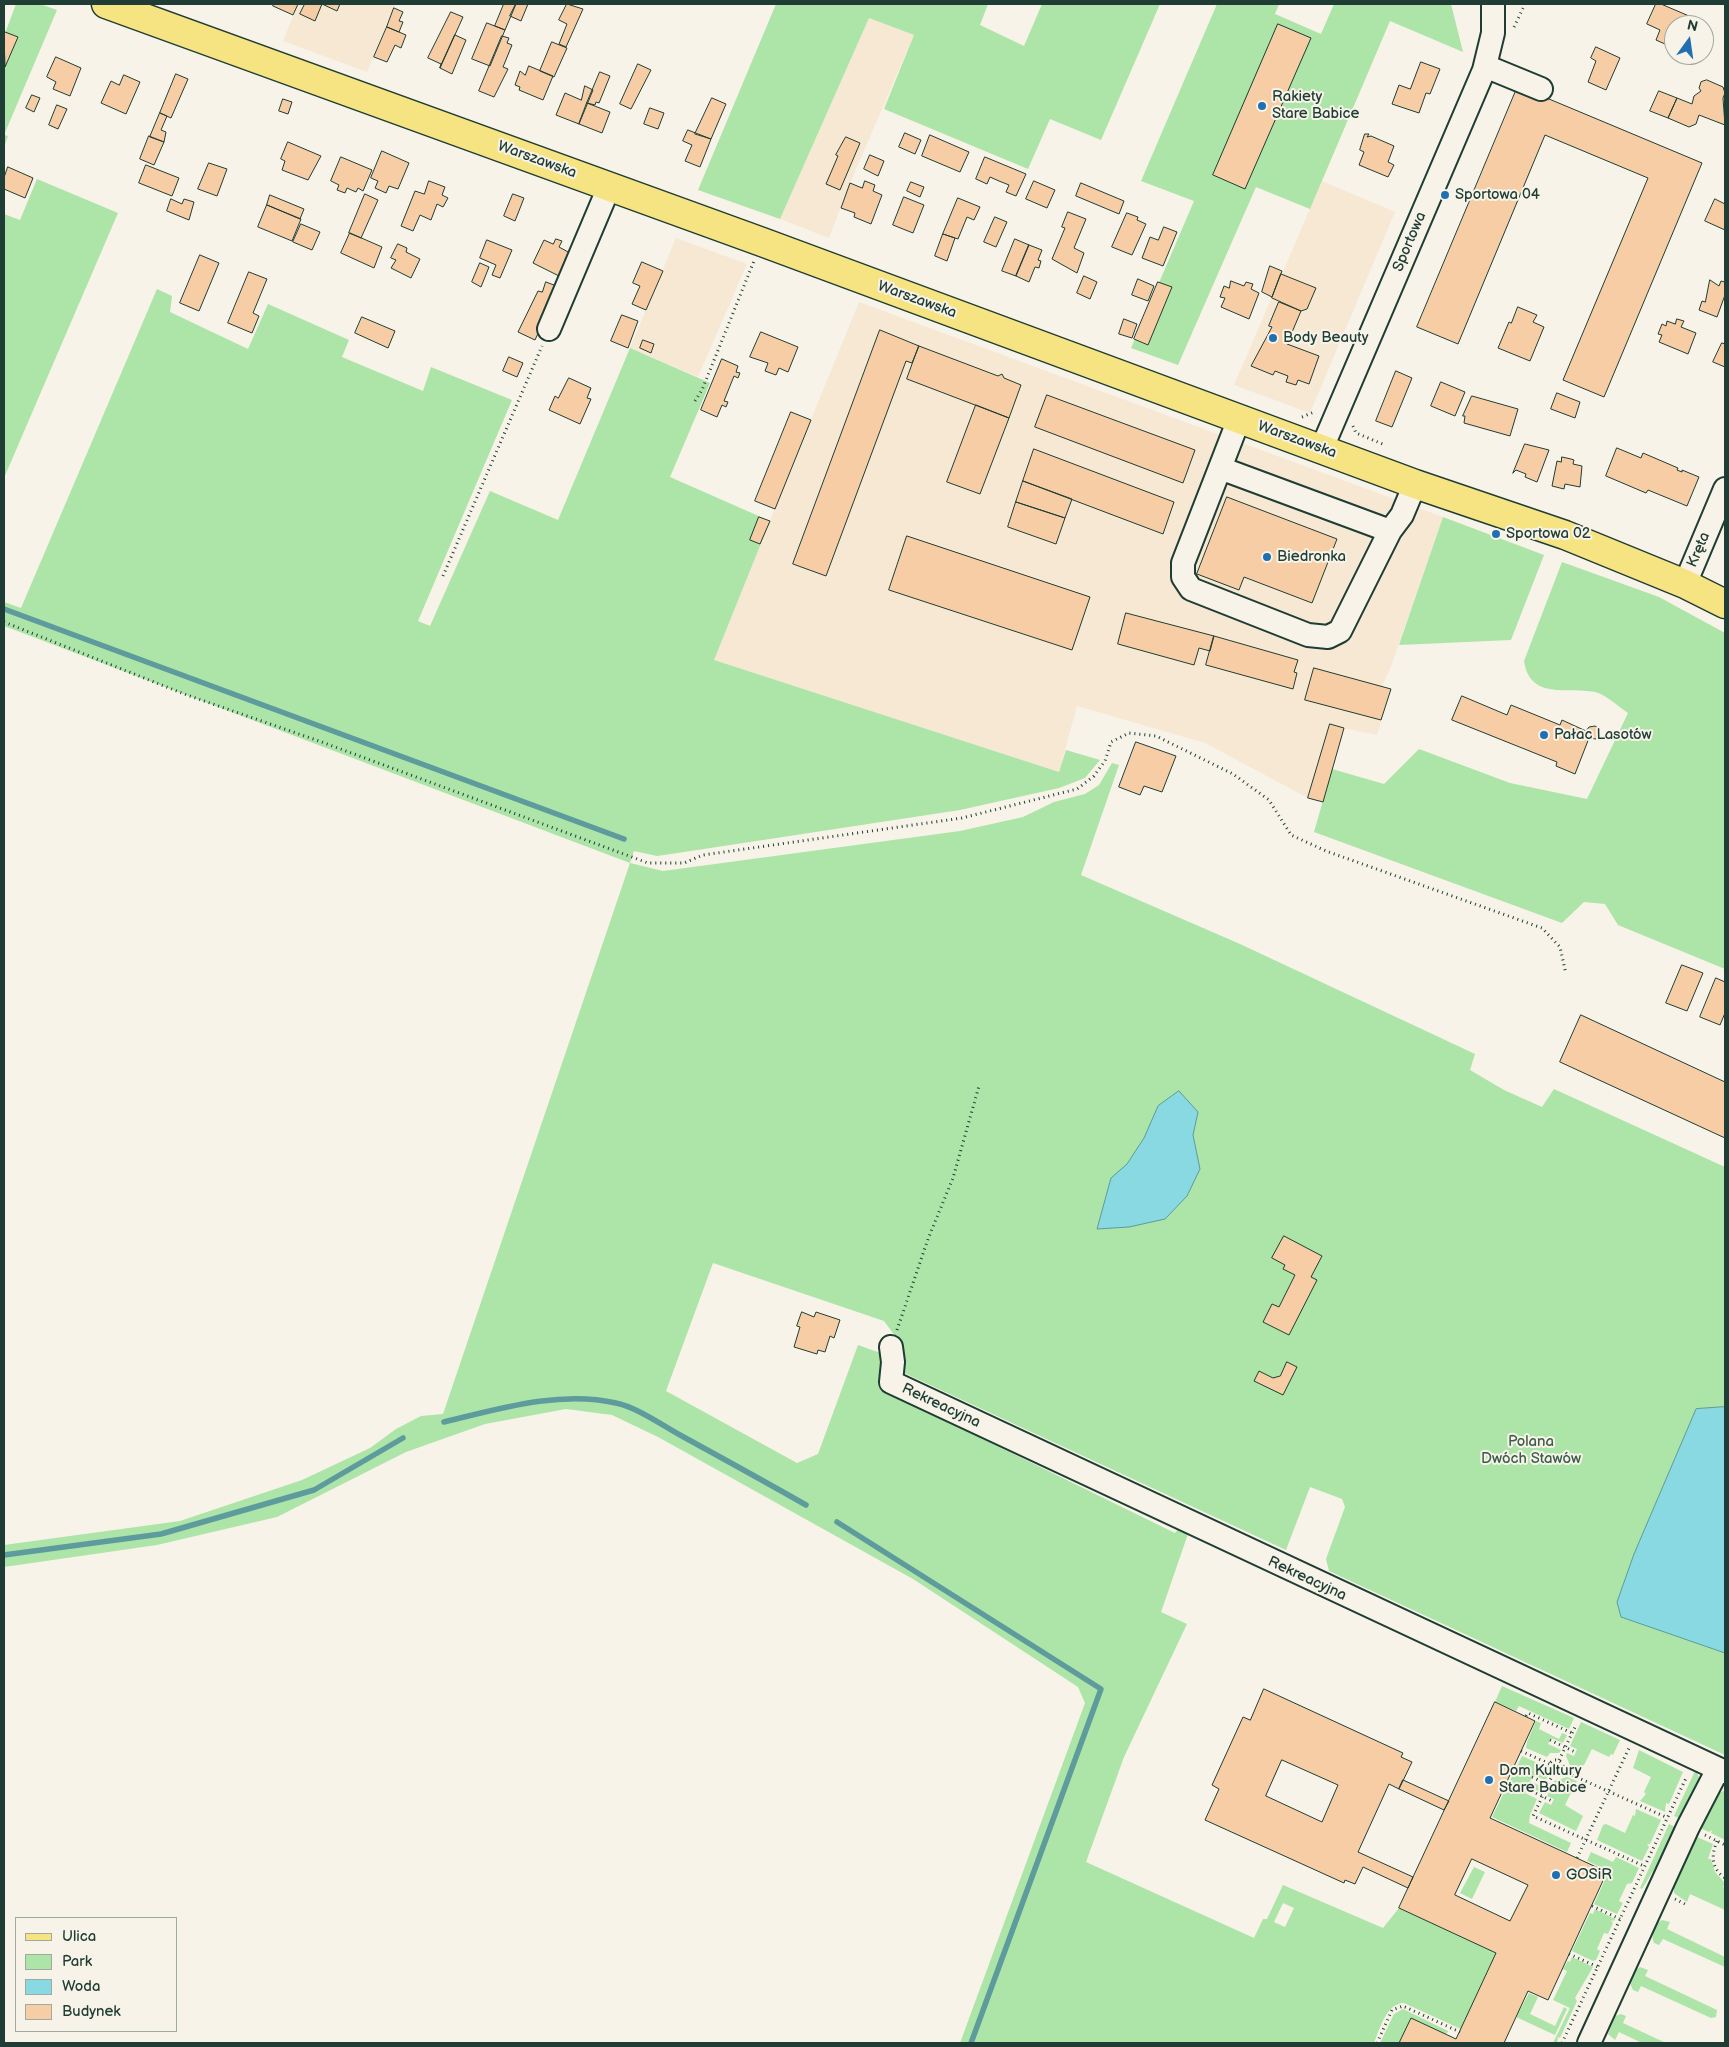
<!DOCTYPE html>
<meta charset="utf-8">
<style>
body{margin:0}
#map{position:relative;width:1729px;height:2047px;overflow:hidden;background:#f7f3e8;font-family:"Balsamiq Sans",sans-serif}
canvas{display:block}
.frame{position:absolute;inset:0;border:5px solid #1f3d34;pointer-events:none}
.legend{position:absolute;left:15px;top:1917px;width:162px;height:115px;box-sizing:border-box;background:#f7f3e8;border:1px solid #a1aaa0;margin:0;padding:6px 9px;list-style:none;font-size:15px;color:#1f3d34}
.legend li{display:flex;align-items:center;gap:10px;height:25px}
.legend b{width:25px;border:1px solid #a1aaa0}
.north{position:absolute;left:1664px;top:15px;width:50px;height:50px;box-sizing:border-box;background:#f7f3e8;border:1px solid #a1aaa0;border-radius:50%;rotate:14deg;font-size:14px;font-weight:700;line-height:20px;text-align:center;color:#1f3d34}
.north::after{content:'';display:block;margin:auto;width:18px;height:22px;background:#1f6fb2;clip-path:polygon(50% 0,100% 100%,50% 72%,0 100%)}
</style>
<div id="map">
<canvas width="1729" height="2047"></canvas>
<div class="frame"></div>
<ul class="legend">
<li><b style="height:6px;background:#f6e381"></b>Ulica</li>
<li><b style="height:14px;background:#ade4a8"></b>Park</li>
<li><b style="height:14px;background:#88d9e1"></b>Woda</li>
<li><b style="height:14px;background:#f7cda6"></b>Budynek</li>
</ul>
<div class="north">N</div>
</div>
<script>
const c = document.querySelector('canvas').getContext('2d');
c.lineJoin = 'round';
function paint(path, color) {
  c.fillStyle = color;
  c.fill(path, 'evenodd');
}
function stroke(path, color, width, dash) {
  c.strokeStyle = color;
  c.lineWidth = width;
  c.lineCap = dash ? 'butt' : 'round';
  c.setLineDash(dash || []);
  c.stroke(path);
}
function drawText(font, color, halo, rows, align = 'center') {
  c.font = font + ' "Balsamiq Sans",sans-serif';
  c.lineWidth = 4;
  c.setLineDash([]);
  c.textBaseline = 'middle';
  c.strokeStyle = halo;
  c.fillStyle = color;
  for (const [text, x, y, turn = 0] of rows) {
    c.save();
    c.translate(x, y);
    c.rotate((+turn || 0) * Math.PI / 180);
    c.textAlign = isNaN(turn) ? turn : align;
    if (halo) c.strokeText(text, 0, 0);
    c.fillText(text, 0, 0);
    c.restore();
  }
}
paint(new Path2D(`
 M298 4H396L367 72 283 41Z
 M869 18 914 35 850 183 829 238 780 219Z
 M1322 181 1395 212 1310 413 1234 385Z
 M676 238 747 264 698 377 630 348Z
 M859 302 1443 517 1392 664 1382 686 1391 689 1377 735 1344 728 1323 802 1308 798 1205 743 1077 706 1059 772 713 660Z`), '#f7e8d4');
paint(new Path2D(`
 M16 4H40L57 10 4 135 8 136 4 147V36Z
 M776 4H988L980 25 1024 46 1042 4H1160L1101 140 1050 119 1028 169 884 109 914 35 869 18 780 219 698 190Z
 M1217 4H1279L1275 14 1321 34 1334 4H1451L1463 52 1390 21 1310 209 1256 187 1178 365 1131 348 1194 201 1141 181Z
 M37 179 118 213 4 478V214L20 220Z
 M157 289 172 296 170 312 248 349 268 304 349 340 342 357 423 391 431 367 512 400 418 621 430 626 490 491 558 520 630 348 710 383 670 477 770 521 714 660 1059 772 1066 750 1100 760 1085 778 1059 788 960 810 671 854 657 856 634 851 630 863 663 871 960 831 1023 817 1054 802 1085 794 1099 785 1112 763 1119 765 1081 875 1240 944 1475 1054 1470 1070 1504 1090 1542 1107 1554 1089 1725 1167V1755L1329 1571 1326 1559 1345 1507 1342 1499 1310 1487 1286 1550 902 1372 901 1344 884 1321 713 1263 666 1391 797 1463 818 1454 858 1345 886 1355 883 1390 1175 1533 1178 1529 1188 1534 1161 1612 1187 1624 1124 1757 1086 1862 1254 1938 1263 1919H1267L1283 1885 1383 1928 1399 1908 1496 1953 1461 2029 1404 2003C1386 2003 1380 2029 1374 2043H960L1085 1703 1078 1687 913 1579 658 1437 612 1415 566 1409 485 1424 406 1452 277 1517 157 1545 4 1567V1545L180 1521 302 1480 370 1448 396 1429 421 1416 443 1414 630 863 4 626V602L21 608ZM1283 1903 1294 1908 1285 1927 1274 1922Z
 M1443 517 1544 555 1511 640 1399 645Z
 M1562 562 1659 597 1725 633V969L1618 925 1605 904 1584 902 1562 923 1314 832 1332 769 1384 784 1419 749 1510 783 1587 799 1628 713C1619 707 1605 694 1595 692 1566 687 1530 700 1524 661Z
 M1502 1686 1574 1718 1569 1729 1519 1706 1516 1711 1495 1702Z
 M1536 1721 1541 1723 1539 1729 1559 1739 1562 1733 1567 1735 1563 1743 1551 1738 1548 1744 1561 1750 1559 1753H1550L1547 1757 1526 1748 1527 1742Z
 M1581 1722 1620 1740 1613 1755 1611 1754 1609 1757 1592 1749 1584 1765 1580 1766 1583 1767 1581 1773 1571 1768 1566 1756 1567 1753 1574 1756 1577 1749 1570 1746Z
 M1639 1750 1683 1772 1669 1804 1666 1803 1665 1812 1640 1801 1646 1794 1644 1792 1651 1777 1633 1768Z
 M1522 1756 1542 1765 1547 1778 1546 1780 1533 1775 1530 1781 1542 1787 1540 1792 1528 1786 1525 1793 1537 1799 1530 1815 1529 1823 1571 1843 1567 1852 1492 1817Z
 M1696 1769 1700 1781 1683 1820 1674 1816Z
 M1567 1777 1577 1781 1575 1785 1571 1786 1574 1787 1565 1805 1583 1816 1576 1831 1539 1813 1545 1802 1551 1805 1554 1799 1547 1796 1550 1790 1556 1793 1559 1787 1553 1784 1554 1781Z
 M1725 1790V1840L1711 1833 1712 1830 1709 1832 1696 1826 1713 1797Z
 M1636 1809 1661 1820 1650 1844H1647L1649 1847 1642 1861 1597 1840 1603 1825 1606 1824 1625 1833 1633 1815 1635 1816Z
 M1669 1824 1679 1829 1642 1889 1640 1888Z
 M1697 1837 1713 1844 1708 1859H1711L1715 1872 1725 1883 1723 1887 1725 1888V1910L1690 1894 1687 1902 1674 1893V1888Z
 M1591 1852 1613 1862 1616 1857 1639 1868 1632 1883 1627 1884 1619 1901 1623 1903 1617 1914 1594 1904 1609 1871 1587 1861Z
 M1474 1867 1485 1872 1472 1899 1460 1893Z
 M1595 1909 1615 1919 1614 1921 1611 1920 1613 1923 1608 1934 1604 1933 1597 1949 1600 1951 1596 1960 1593 1961 1595 1962 1572 1951 1590 1913 1593 1914Z
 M1662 1920 1670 1922 1667 1929 1725 1957V1967L1663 1939 1659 1945 1654 1943C1650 1935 1655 1924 1662 1920Z
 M1572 1957 1593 1967 1575 1998 1577 2001 1560 2038 1558 2037 1557 2043H1553L1570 2008 1553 2000 1567 1971 1563 1969 1568 1961 1570 1962Z
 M1640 1967 1648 1970 1645 1976 1717 2010 1716 2017 1711 2018 1641 1986 1638 1992 1633 1990 1630 1983 1636 1970Z
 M1529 1993 1538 1997 1530 2014 1555 2026 1564 2007 1567 2009 1555 2035 1516 2017Z
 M1403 2009 1448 2031 1446 2035 1411 2018 1399 2043H1380L1394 2014Z
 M1621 2014 1626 2016 1623 2023 1666 2043H1642L1619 2032 1615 2040 1608 2034 1615 2016Z`), '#ade4a8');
const water = new Path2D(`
 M1179 1091 1198 1112 1193 1135 1200 1169 1187 1196 1165 1219 1129 1227 1097 1229 1111 1178 1127 1164 1144 1138 1158 1106Z
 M1725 1407V1653L1621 1617 1617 1602 1634 1554 1696 1409Z`);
paint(water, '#88d9e1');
stroke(water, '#5e9b9c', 1);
stroke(new Path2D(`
 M4 609 624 839
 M444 1422C498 1409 560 1390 616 1403 636 1407 662 1425 680 1435 722 1458 764 1481 806 1505
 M837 1522 1101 1689 971 2043
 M4 1555 161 1534 314 1490 403 1438`), '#5e9b9c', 5.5);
const building = new Path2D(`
 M274 4H298L293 15 273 6Z
 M305 4H340L337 11 322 4 315 21 300 14Z
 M504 4H516L505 30 495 26Z
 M516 4H528L521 21 510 16Z
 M567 4 583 9 566 47 559 44 567 24 559 20Z
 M1656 4H1661L1689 16 1685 25H1674V48L1656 40 1660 30 1647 24Z
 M394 8 403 12 399 21 403 22 399 32 387 27Z
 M451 12 463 17 440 68 441 64 428 58Z
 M487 23 505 30 490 66 472 59Z
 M1278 24 1311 38 1245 189 1213 175Z
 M387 27 406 35 401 48 395 45 387 62 374 57Z
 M5 32 18 37 5 67 4 36Z
 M455 35 466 40 452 74 440 68Z
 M502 36 509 38 507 43 512 45 503 67 508 69 494 97 479 91Z
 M552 42 567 48 554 77 540 71Z
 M1596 47 1620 58 1606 90 1588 82 1596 61 1591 58Z
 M56 57 81 68 70 96 53 89 56 82 47 77Z
 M1421 62 1440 69 1430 94 1426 93 1419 113 1392 104 1399 85 1410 89Z
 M638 64 651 70 631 109 620 104Z
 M529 66 553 76 543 100 519 90 520 87 515 85 520 71 525 75Z
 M600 72 610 76 599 103 596 102 595 105 587 103Z
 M176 74 188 79 171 118 160 113Z
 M124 75 140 82 126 114 101 103 111 81 119 85Z
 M1707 80 1723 87 1725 93 1723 98 1725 125 1699 115 1696 124 1689 127 1668 118 1677 98 1692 104 1694 96 1701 91 1699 88 1701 82Z
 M585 86 593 90 579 124 556 115 565 93 581 100Z
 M1518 86 1702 163 1604 397 1563 380 1648 178 1545 135 1458 344 1417 327Z
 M1659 91 1677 98 1668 118 1650 111Z
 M32 95 40 98 34 112 26 108Z
 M712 98 726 104 711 139 695 134Z
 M283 99 292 102 288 114 279 111Z
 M587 103 610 112 602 133 579 124Z
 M57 105 67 109 58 129 49 125Z
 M650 108 664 113 658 129 644 124Z
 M160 113 167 116 161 130 166 132 164 142 150 137Z
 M688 130 711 139 700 167 685 161 692 145 683 141Z
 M905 133 921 140 915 154 899 147Z
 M1365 134H1369L1367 137 1371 136 1394 146 1388 162 1394 165 1388 177 1359 165 1364 152 1360 150Z
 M930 135 969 152 960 172 922 156Z
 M149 136 164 142 154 165 140 159Z
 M846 137 860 143 840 190 826 184 838 156 836 155Z
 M288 142 321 156 308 180 282 170 285 161 281 159Z
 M382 151 409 163 398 189 389 186 386 193 375 188 378 181 371 178Z
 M870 155 884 161 878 176 864 169Z
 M341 157 372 170 363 191 358 188 356 192 347 188 345 193 337 190 339 185 331 181Z
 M985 157 1026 174 1016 196 1006 192 1009 185 999 181 990 177 987 184 976 179Z
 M209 163 227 169 217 196 198 189Z
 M146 165 179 178 172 196 139 183Z
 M8 167 33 178 25 198 4 189V178Z
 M429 181 445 187 442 195 448 198 443 207 437 204 431 220 420 215 413 231 401 226 415 191 424 194Z
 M865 181 875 185 873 191 882 195 871 224 854 217 855 213 841 208 850 183 862 188Z
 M1034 181 1055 190 1047 208 1026 199Z
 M911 182 924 187 920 197 907 191Z
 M1081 183 1124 201 1119 214 1076 196Z
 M365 194 378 200 361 238 349 233Z
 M513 194 524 198 515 221 504 216Z
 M270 195 304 209 300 219 267 205Z
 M904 197 924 205 913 233 893 225Z
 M958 198 980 207 974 220 967 217 958 239 943 234Z
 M171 199 182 204 184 199 194 202 189 220 167 211Z
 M1715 199 1725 204V230L1705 221Z
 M267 205 301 219 292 241 258 227Z
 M1068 212 1086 219 1074 248 1084 253 1077 273 1052 259 1065 228 1062 227Z
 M1127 213 1138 217 1137 220 1146 224 1132 255 1112 247Z
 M995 217 1007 222 996 247 984 242Z
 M301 224 320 232 312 250 293 242Z
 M1164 227 1177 232 1163 266 1142 258 1150 237 1158 240Z
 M350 233 382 247 374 268 341 253Z
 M943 234 955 238 947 261 935 256Z
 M556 239 562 241 559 247 570 253 559 276 533 263 544 240 553 244Z
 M1015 239 1029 245 1016 276 1002 271Z
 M487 240 512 250 500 278 492 275 496 265 480 258Z
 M398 244 407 248 406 252 420 259 411 278 391 268 396 260 391 258Z
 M1029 245 1042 250 1038 260 1041 261 1039 268 1035 267 1029 282 1016 276Z
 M200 255 219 263 199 311 180 303Z
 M642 262 663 271 646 310 632 304 640 286 633 283Z
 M480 263 489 267 481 287 472 282Z
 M1270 266 1282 271 1272 297 1262 292Z
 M249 272 267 279 253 313 259 316 252 333 228 323Z
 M1281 274 1316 288 1307 309 1301 311 1272 298Z
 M1084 276 1097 282 1090 299 1077 293Z
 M1138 279 1154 286 1148 301 1132 295Z
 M1710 280 1719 286 1721 281 1725 282V295L1717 317 1699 310 1702 301 1705 302Z
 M1231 281 1244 286 1246 282 1253 284 1251 289 1259 293 1249 319 1221 307 1225 298 1220 297 1224 286 1229 288Z
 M546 282 559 287 535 340 518 332 538 291 542 292Z
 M1158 282 1172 287 1148 345 1134 339Z
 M1279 302 1301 311 1287 344 1319 356 1309 384 1298 380 1296 385 1286 382 1288 376 1275 371 1273 375 1251 366 1272 327 1269 326Z
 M1518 307 1537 315 1533 322 1544 327 1530 361 1498 348 1509 322 1511 323Z
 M622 315 638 321 628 348 611 341Z
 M362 317 395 331 388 348 355 333Z
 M1124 319 1137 324 1132 338 1119 334Z
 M1677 319 1684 321 1681 327 1696 333 1688 354 1659 342 1662 335 1658 334 1662 324 1666 326 1667 321 1675 324Z
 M880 330 919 346 912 363 906 361 826 576 793 564Z
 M761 332 798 347 788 372 779 368 776 375 765 371 768 363 750 357Z
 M643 340 654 344 651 353 640 348Z
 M1722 343 1725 344V367L1713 362Z
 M919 346 998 376 1002 374 1004 378 1021 385 1009 418 907 379Z
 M509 357 523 363 517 377 503 371Z
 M722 359 738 366 736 372 740 373 738 378 734 376 724 401 728 402 726 407 722 405 717 417 701 410Z
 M1396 371 1412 378 1392 427 1376 421Z
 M569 378 591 388 587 398 591 399 580 424 549 410 555 396 558 398Z
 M1441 382 1465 392 1455 416 1431 406Z
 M1557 393 1580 402 1575 418 1551 409Z
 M1047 395 1195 450 1183 483 1035 427Z
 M1472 396 1518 409 1510 436 1464 423 1465 416H1463Z
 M976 405 1009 418 980 494 947 482Z
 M791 412 811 420 775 509 755 501Z
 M1525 444 1549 450 1537 482 1525 477 1526 474 1516 470 1513 473Z
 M1617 448 1641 458 1643 453 1678 468 1677 470 1682 472V470L1699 477 1687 506 1648 490 1646 493 1606 476Z
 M1034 449 1174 502 1163 534 1023 481Z
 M1562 457 1571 459 1574 460 1573 464 1582 466 1580 487 1565 484 1564 489 1552 486 1557 461 1561 462Z
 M1023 481 1072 499 1065 518 1016 502Z
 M1227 497 1337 539 1312 603 1244 577 1239 590 1197 574Z
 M1016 502 1065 518 1056 544 1008 527Z
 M759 517 770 521 760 544 750 540Z
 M907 536 1090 597 1072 650 889 590Z
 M1126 613 1214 636 1210 651 1199 648 1194 665 1118 644Z
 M1214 636 1298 660 1294 672 1297 673 1293 689 1206 665Z
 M1314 668 1391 689 1381 720 1305 700Z
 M1462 696 1507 715 1511 705 1560 725 1562 720 1586 731 1589 727 1595 726 1598 728 1600 734 1596 739 1589 738 1575 774 1556 766 1557 762 1452 720Z
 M1330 724 1344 728 1323 802 1308 798Z
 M1136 742 1176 756 1162 792 1144 786 1140 795 1119 787Z
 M1682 965 1703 973 1687 1011 1666 1003Z
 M1716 978 1725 982V1013L1720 1025 1700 1017Z
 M1581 1015 1725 1082V1138L1560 1062Z
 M1284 1236 1322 1256 1311 1277 1317 1280 1289 1335 1263 1322 1272 1304 1279 1307 1295 1275 1283 1269 1285 1265 1272 1258Z
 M802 1312 814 1317 816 1312 840 1320 834 1338 830 1336 825 1352 818 1350 817 1354 794 1347 800 1327 797 1326Z
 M1287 1362 1297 1367 1283 1395 1254 1381 1259 1371 1273 1378 1280 1376Z
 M1264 1689 1403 1753 1401 1757 1412 1762 1399 1789 1389 1784 1358 1852 1413 1877 1408 1888 1363 1867 1355 1884 1345 1880 1344 1883 1205 1820 1219 1789 1212 1785 1243 1717 1250 1720ZM1282 1760 1338 1785 1322 1822 1266 1796Z
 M1495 1702 1535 1721 1490 1818 1607 1872 1548 2000 1528 1991 1504 2043H1399L1411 2018 1456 2039 1496 1953 1399 1908ZM1472 1859 1528 1885 1510 1921 1455 1895Z
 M1403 1780 1449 1801 1444 1810 1399 1789Z`);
paint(building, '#f7cda6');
stroke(building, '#1f3d34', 1);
const minor = new Path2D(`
 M1485 66 1541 89
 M549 329 609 187
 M1239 419 1220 468 1390 531 1402 515 1415 484
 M1322 448 1484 70 1493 33V4
 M1220 468 1183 563V577L1191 589 1308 635 1328 637 1340 631 1390 531
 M1685 584 1725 489
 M891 1347 893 1362 891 1382 1725 1772
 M1589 2043 1688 1827 1718 1769`);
const major = new Path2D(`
 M106 4 762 242 1415 484 1565 535 1685 584 1725 604`);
stroke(minor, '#1f3d34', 26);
stroke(major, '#1f3d34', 31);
stroke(new Path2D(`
 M1514 27 1525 4
 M695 401 702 390 754 261
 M1302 417 1314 412
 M1353 426 1356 433 1385 445
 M443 576 542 346
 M4 622 184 694 319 741 648 863H684L703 855 962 818 1077 789 1094 776 1105 761 1111 742 1129 733 1156 736 1233 774 1269 800 1291 835 1326 851 1542 928 1560 947 1566 974
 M897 1330 928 1239 953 1178 979 1086
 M1526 1716 1528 1713 1572 1733
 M1550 1740 1575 1752
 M1521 1751 1550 1764
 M1549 1767a7 7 0 1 1 14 0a7 7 0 1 1-14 0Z
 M1559 1760 1576 1725
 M1563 1771 1668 1818
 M1553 1774 1533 1816 1644 1866
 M1532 1777 1558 1789
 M1527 1789 1552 1801
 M1705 1835 1725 1845
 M1717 1841C1711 1856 1711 1868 1725 1878
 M1577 1858 1629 1748
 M1675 1899 1685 1904
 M1592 1906 1620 1919
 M1569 1954 1598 1967
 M1377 2043 1392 2010 1403 2006 1460 2032
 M1562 2043 1687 1776`), '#1f3d34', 3, [1, 4]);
stroke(minor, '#f7f3e8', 22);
stroke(major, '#f6e381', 28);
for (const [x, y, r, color] of [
 [1262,106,5,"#1f6fb2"],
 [1445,195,5,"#1f6fb2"],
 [1273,338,5,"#1f6fb2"],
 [1496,534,5,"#1f6fb2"],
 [1267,557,5,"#1f6fb2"],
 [1544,735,5,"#1f6fb2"],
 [1489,1780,5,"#1f6fb2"],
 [1556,1875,5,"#1f6fb2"]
]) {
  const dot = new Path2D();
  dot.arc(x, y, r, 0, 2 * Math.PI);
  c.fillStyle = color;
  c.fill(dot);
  stroke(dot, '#f7f3e8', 2);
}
drawText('15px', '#1f3d34', '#f7f3e8', [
 ["Rakiety",1272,97],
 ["Stare Babice",1272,114],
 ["Sportowa 04",1455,195],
 ["Body Beauty",1283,338],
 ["Sportowa 02",1506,534],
 ["Biedronka",1277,557],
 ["Pałac Lasotów",1554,735],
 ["Dom Kultury",1499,1771],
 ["Stare Babice",1499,1788],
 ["GOSiR",1566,1875]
], 'left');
drawText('15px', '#1f3d34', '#f7f3e8', [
 ["Warszawska",537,160,20],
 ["Sportowa",1410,242,-67],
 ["Warszawska",917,300,20],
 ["Warszawska",1297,440,20],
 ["Kręta",1699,550,-67],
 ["Rekreacyjna",941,1406,25],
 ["Rekreacyjna",1307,1579,25]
]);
drawText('15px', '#3b5e4b', '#f7f3e8', [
 ["Polana",1531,1442],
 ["Dwóch Stawów",1531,1459]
]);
</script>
